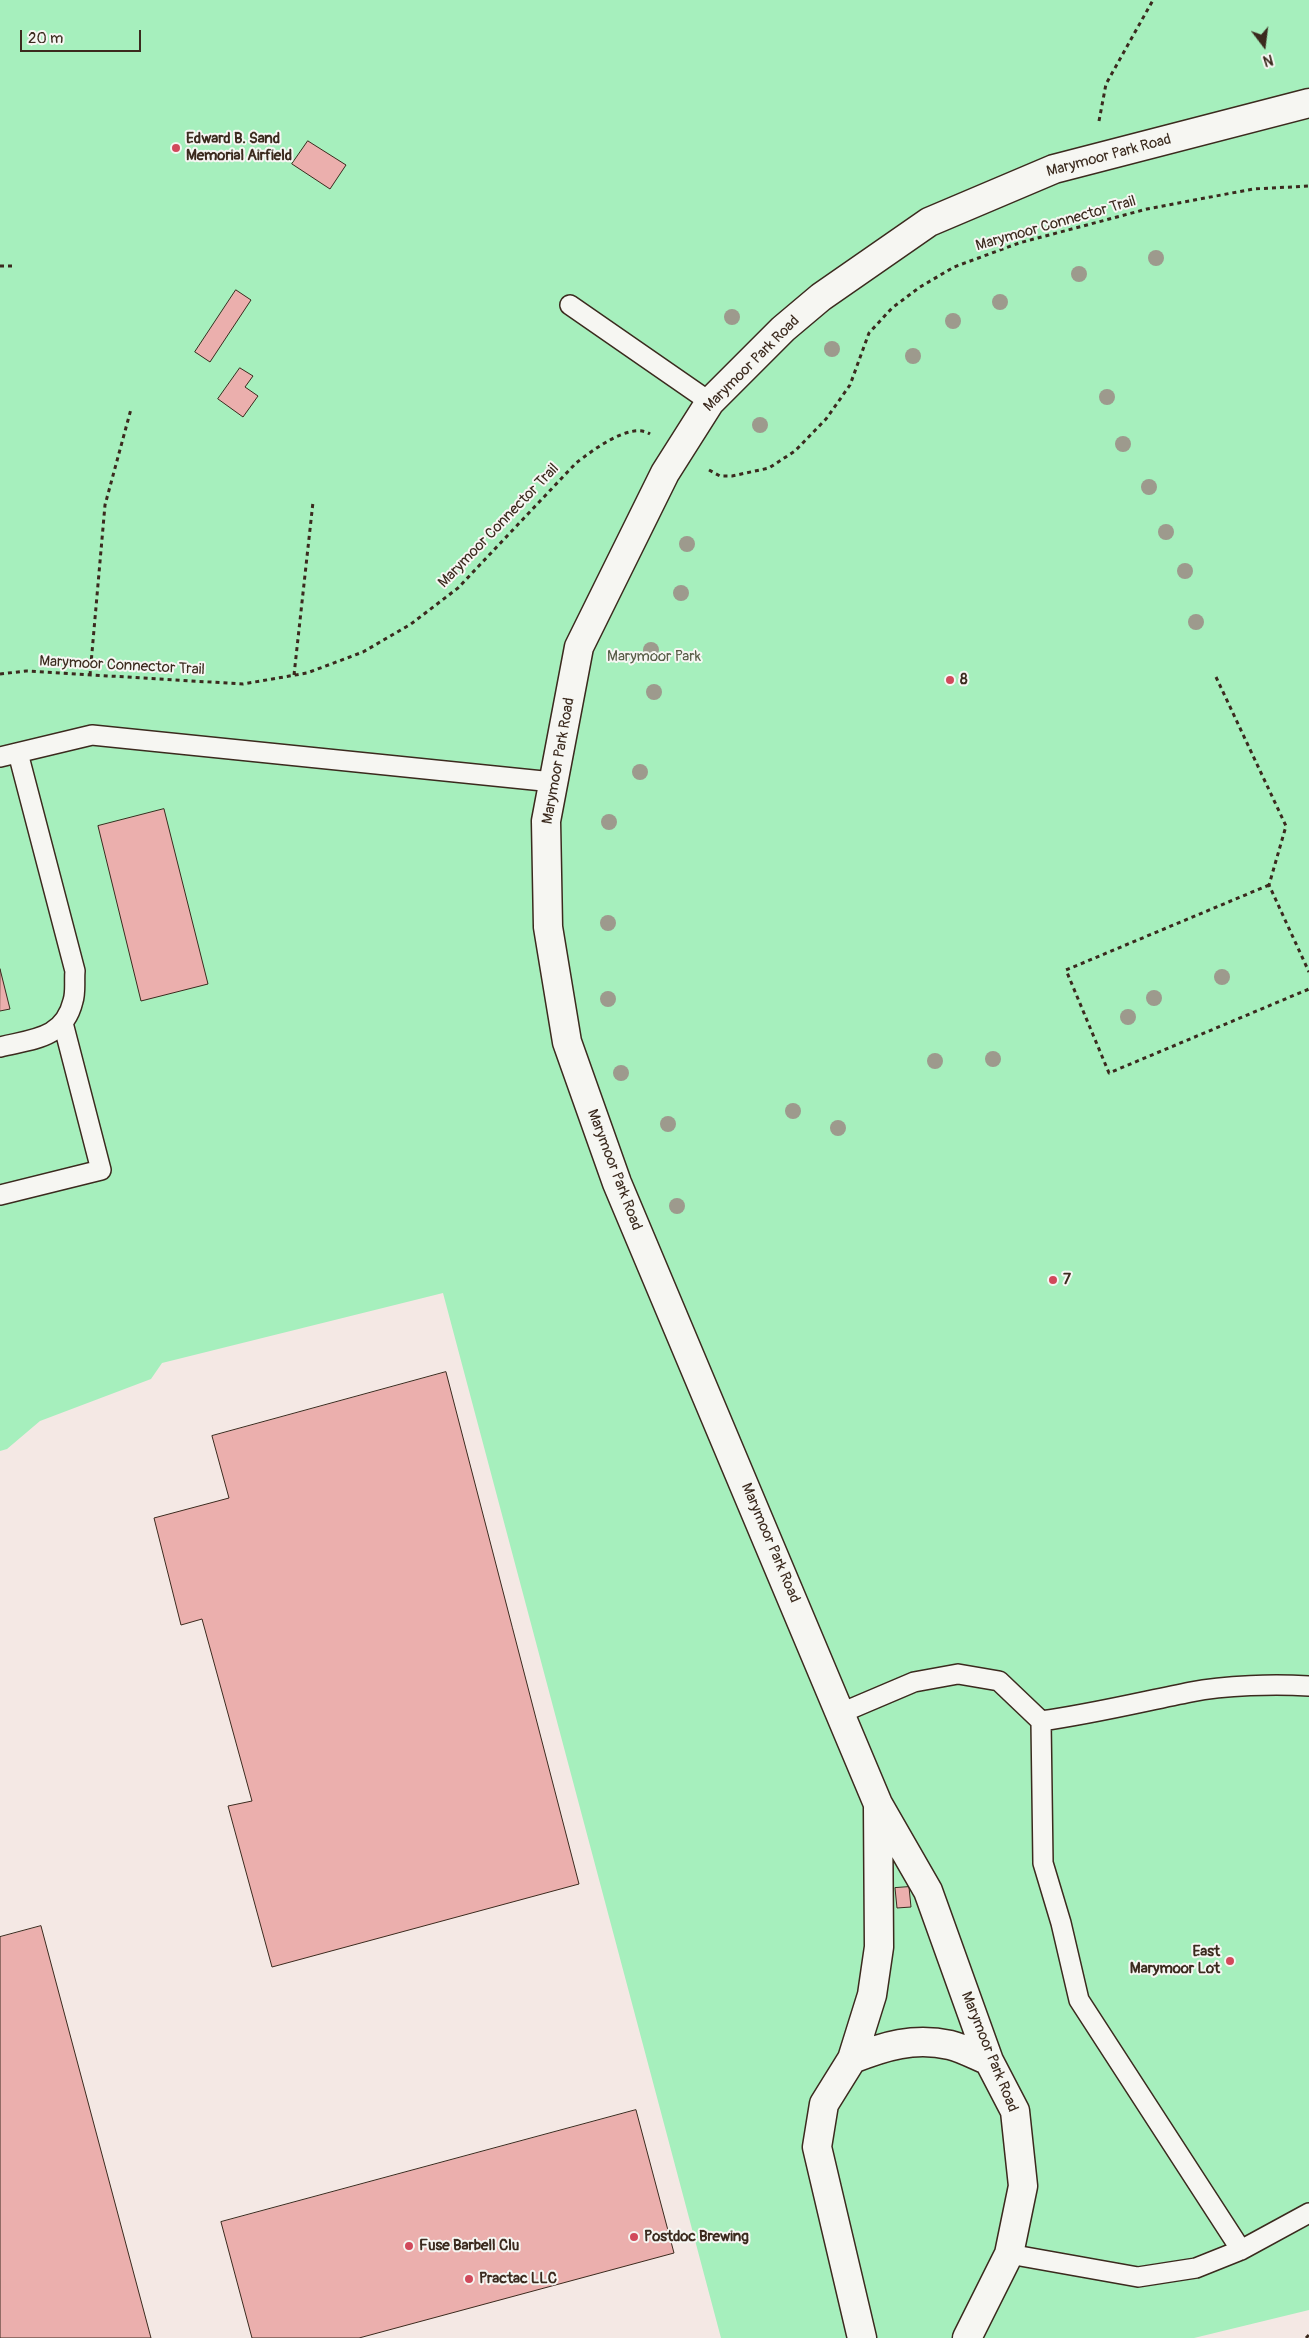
<!DOCTYPE html>
<style>
body{margin:0}
#map{position:relative;width:1309px;height:2338px;overflow:hidden;background:#f4e8e4;font-family:Pangolin,sans-serif}
canvas{display:block}
.north{position:absolute;left:1239px;top:20px;width:50px;height:50px;-webkit-text-stroke:4px #f6f6f2;paint-order:stroke;rotate:165deg;font-size:14px;font-weight:700;line-height:20px;text-align:center;color:#3b2a1e}
.north::after{content:'';display:block;margin:auto;width:18px;height:22px;background:#3b2a1e;clip-path:polygon(50% 0,100% 100%,50% 72%,0 100%)}
.scale{position:absolute;left:20px;top:30px;width:121px;height:22px;box-sizing:border-box;border:2px solid #3b2a1e;border-top:0;padding-left:6px;font-size:15px;line-height:18px;white-space:nowrap;color:#3b2a1e;-webkit-text-stroke:4px #f6f6f2;paint-order:stroke}
</style>
<div id="map">
<canvas width="1309" height="2338"></canvas>
<div class="north">N</div>
<div class="scale">20 m</div>
</div>
<script>
const c = document.querySelector('canvas').getContext('2d');
c.lineJoin = 'round';
function paint(path, color) {
  c.fillStyle = color;
  c.fill(path, 'evenodd');
}
function stroke(path, color, width, dash) {
  c.strokeStyle = color;
  c.lineWidth = width;
  c.lineCap = dash ? 'butt' : 'round';
  c.setLineDash(dash || []);
  c.stroke(path);
}
function drawText(font, color, halo, rows, align = 'center') {
  c.font = font + ' Pangolin,sans-serif';
  c.lineWidth = 4;
  c.setLineDash([]);
  c.textBaseline = 'middle';
  c.strokeStyle = halo;
  c.fillStyle = color;
  for (const [text, x, y, turn = 0] of rows) {
    c.save();
    c.translate(x, y);
    c.rotate((+turn || 0) * Math.PI / 180);
    c.textAlign = isNaN(turn) ? turn : align;
    if (halo) c.strokeText(text, 0, 0);
    c.fillText(text, 0, 0);
    c.restore();
  }
}
paint(new Path2D(`
 M0 0H1309V2310L1194 2338H721L443 1293 162 1363 151 1379 40 1421 7 1449 0 1451Z`), '#a6efbd');
const building = new Path2D(`
 M308 141 346 165 330 189 292 164Z
 M236 290 251 300 210 362 195 352Z
 M240 368 253 376 245 387 258 396 243 417 218 399Z
 M164 809 208 984 141 1001 98 826Z
 M0 969 10 1009 0 1011Z
 M446 1372 579 1884 272 1967 228 1806 252 1801 202 1619 181 1625 154 1518 229 1498 212 1436Z
 M909 1887 911 1907 897 1908 895 1888Z
 M41 1926 151 2338H0V1937Z
 M636 2110 674 2253 359 2338H252L221 2222Z`);
paint(building, '#ebafad');
stroke(building, '#3b2a1e', 1);
const service = new Path2D(`
 M570 305 710 402
 M0 757 92 735 553 782
 M0 1047C32 1039 64 1039 73 1001 76 992 74 980 75 971L18 753
 M0 1195 101 1170 63 1023
 M841 1713 914 1682 958 1674 999 1681 1041 1721C1092 1714 1141 1702 1191 1692 1225 1685 1275 1684 1309 1686
 M1041 1721 1043 1863 1061 1923 1079 2000 1241 2250
 M1009 2254 1138 2277 1196 2268 1241 2250 1309 2213`);
const minor = new Path2D(`
 M852 2059C885 2046 914 2037 950 2045 963 2048 977 2056 989 2061
 M862 2338 817 2147 824 2104 852 2059 872 1995 879 1947 878 1806
 M967 2338 1009 2254 1023 2186 1015 2111 989 2061 928 1891 878 1804 617 1183 567 1042 548 927 546 821 579 647 665 473 710 402 783 329 821 297 929 222 1054 169 1309 103`);
stroke(service, '#3b2a1e', 22);
stroke(minor, '#3b2a1e', 31);
stroke(new Path2D(`
 M1099 121 1106 84 1153 0
 M0 266H13
 M709 470 720 476H732L769 468 795 451 826 419 850 385 869 333 892 308 920 287 954 267 1019 243 1147 209 1253 189 1309 186
 M0 674 26 671 243 684 307 673 363 652 411 624 458 588 576 463C592 451 630 421 650 434
 M90 675 105 505 131 409
 M294 675 313 502
 M1216 677 1286 826 1269 885 1309 972
 M1269 885 1066 970 1109 1073 1309 989
 M1306 2338 1309 2335`), '#3b2a1e', 3, [4, 4]);
stroke(service, '#f6f6f2', 19);
stroke(minor, '#f6f6f2', 28);
c.fillStyle = '#9d9a8d';
for (const [x, y] of [
 [1156,258],
 [1079,274],
 [1000,302],
 [732,317],
 [953,321],
 [832,349],
 [913,356],
 [1107,397],
 [760,425],
 [1123,444],
 [1149,487],
 [1166,532],
 [687,544],
 [1185,571],
 [681,593],
 [1196,622],
 [651,650],
 [654,692],
 [640,772],
 [609,822],
 [608,923],
 [1222,977],
 [1154,998],
 [608,999],
 [1128,1017],
 [993,1059],
 [935,1061],
 [621,1073],
 [793,1111],
 [668,1124],
 [838,1128],
 [677,1206]
]) {
  c.beginPath();
  c.arc(x, y, 8, 0, 2 * Math.PI);
  c.fill();
}
for (const [x, y, r, color] of [
 [176,148,5,"#d1495b"],
 [950,680,5,"#d1495b"],
 [1053,1280,5,"#d1495b"],
 [1230,1961,5,"#d1495b"],
 [634,2237,5,"#d1495b"],
 [409,2246,5,"#d1495b"],
 [469,2279,5,"#d1495b"]
]) {
  const dot = new Path2D();
  dot.arc(x, y, r, 0, 2 * Math.PI);
  c.fillStyle = color;
  c.fill(dot);
  stroke(dot, '#f6f6f2', 2);
}
drawText('bold 15px', '#3b2a1e', '#f6f6f2', [
 ["Edward B. Sand",186,139],
 ["Memorial Airfield",186,156],
 ["8",960,680],
 ["7",1063,1280],
 ["East",1220,1952,"right"],
 ["Marymoor Lot",1220,1969,"right"],
 ["Postdoc Brewing",644,2237],
 ["Fuse Barbell Clu",419,2246],
 ["Practac LLC",479,2279]
], 'left');
drawText('15px', '#3b2a1e', '#f6f6f2', [
 ["Marymoor Park Road",1109,156,-15],
 ["Marymoor Connector Trail",1056,224,-16],
 ["Marymoor Park Road",752,364,-45],
 ["Marymoor Connector Trail",499,526,-46],
 ["Marymoor Connector Trail",122,666,3],
 ["Marymoor Park Road",559,761,-80],
 ["Marymoor Park Road",614,1170,69],
 ["Marymoor Park Road",770,1543,67],
 ["Marymoor Park Road",989,2052,68]
]);
drawText('15px', '#565b46', '#f6f6f2', [
 ["Marymoor Park",654,657]
]);
</script>
